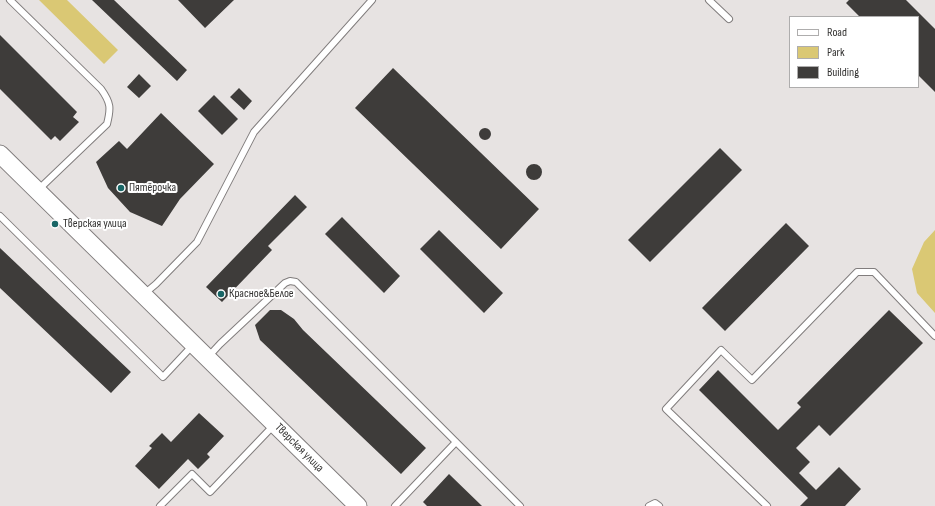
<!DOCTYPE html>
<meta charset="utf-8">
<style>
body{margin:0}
#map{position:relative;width:935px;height:506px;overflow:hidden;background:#e7e3e2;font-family:"Sofia Sans Condensed",sans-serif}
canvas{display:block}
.legend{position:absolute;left:789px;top:16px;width:130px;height:72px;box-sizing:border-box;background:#fff;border:1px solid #aeadad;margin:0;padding:5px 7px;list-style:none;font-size:12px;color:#343332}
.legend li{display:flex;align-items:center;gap:8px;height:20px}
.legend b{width:20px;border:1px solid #aeadad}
</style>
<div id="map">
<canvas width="935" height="506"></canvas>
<ul class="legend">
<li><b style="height:5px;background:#fff"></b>Road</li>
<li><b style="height:11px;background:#dac874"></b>Park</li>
<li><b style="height:11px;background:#3e3c3a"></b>Building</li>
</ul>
</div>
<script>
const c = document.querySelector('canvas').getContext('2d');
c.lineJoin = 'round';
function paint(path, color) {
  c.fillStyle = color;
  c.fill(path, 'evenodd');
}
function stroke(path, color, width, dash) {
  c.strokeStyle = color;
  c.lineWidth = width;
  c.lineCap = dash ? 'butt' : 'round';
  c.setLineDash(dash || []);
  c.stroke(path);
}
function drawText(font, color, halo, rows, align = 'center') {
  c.font = font + ' "Sofia Sans Condensed",sans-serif';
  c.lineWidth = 4;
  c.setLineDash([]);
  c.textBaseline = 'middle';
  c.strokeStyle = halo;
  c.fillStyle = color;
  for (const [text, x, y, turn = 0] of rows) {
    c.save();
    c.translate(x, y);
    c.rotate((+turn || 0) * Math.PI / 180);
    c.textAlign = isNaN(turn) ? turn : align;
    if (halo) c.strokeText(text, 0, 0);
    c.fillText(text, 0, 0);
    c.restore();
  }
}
paint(new Path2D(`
 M39 0H67L118 50 104 64Z
 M935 230V313L917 293 912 269 924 242Z`), '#dac874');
paint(new Path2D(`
 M92 0H114L187 70 177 81Z
 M178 0H234L205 28Z
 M849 0H906L935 29V92L918 75V17H860L846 3Z
 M0 35 77 112 73 117 79 122 60 141 55 136 51 140 0 89Z
 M393 68 539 209 501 249 355 108Z
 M139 74 151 86 139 98 127 87Z
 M239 88 252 101 244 110 230 97Z
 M214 95 238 119 222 135 198 111Z
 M161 113 214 164 180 199 162 226 130 212 108 188 96 162 119 141 127 149Z
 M479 134a6 6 0 1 1 12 0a6 6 0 1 1-12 0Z
 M720 148 742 170 650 262 628 240Z
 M526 172a8 8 0 1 1 16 0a8 8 0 1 1-16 0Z
 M295 195 307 207 268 246 272 250 222 302 206 287Z
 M342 217 400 276 384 293 325 234Z
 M786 223 809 246 725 331 702 308Z
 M439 230 503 293 484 313 420 249Z
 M0 248 131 372 111 393 0 288Z
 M270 310H281L294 319 303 330 426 448 401 474 260 340 255 325Z
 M889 310 923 343 830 436 819 425 796 448 810 462 799 473 816 490 839 467 861 489 845 506H800L808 498 699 390 718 370 778 430 801 407 797 403Z
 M199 413 224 436 207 454 210 457 198 469 188 459 159 489 135 466 152 448 149 446 162 433 171 442Z
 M449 474 482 506H427L423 502Z`), '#3e3c3a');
const service = new Path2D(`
 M10 0 101 89C111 103 111 108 107 124L38 190
 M709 0 729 19
 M0 216 163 377 193 345
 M144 294 156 284 197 242 254 132 372 0
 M208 357 220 344 285 283 290 281 296 282 456 442
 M160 506 192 474 210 492 274 425
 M395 506 456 442 520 506
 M649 506 655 503 659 506
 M767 506 666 409 721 350 752 380 857 272H874L935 336`);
const secondary = new Path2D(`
 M0 154 358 506`);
stroke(service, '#817d7d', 8);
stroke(secondary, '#817d7d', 19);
stroke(service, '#fff', 6);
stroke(secondary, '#fff', 17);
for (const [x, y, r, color] of [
 [121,188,4,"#186666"],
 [55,224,4,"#186666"],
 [221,294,4,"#186666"]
]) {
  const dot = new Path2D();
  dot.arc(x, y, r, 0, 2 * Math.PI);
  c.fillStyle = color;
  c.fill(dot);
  stroke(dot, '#fff', 1.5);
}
drawText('12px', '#343332', '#fff', [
 ["Пятёрочка",129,188],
 ["Тверская улица",63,224],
 ["Красное&Белое",229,294]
], 'left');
drawText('12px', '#343332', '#fff', [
 ["Тверская улица",299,448,45]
]);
</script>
